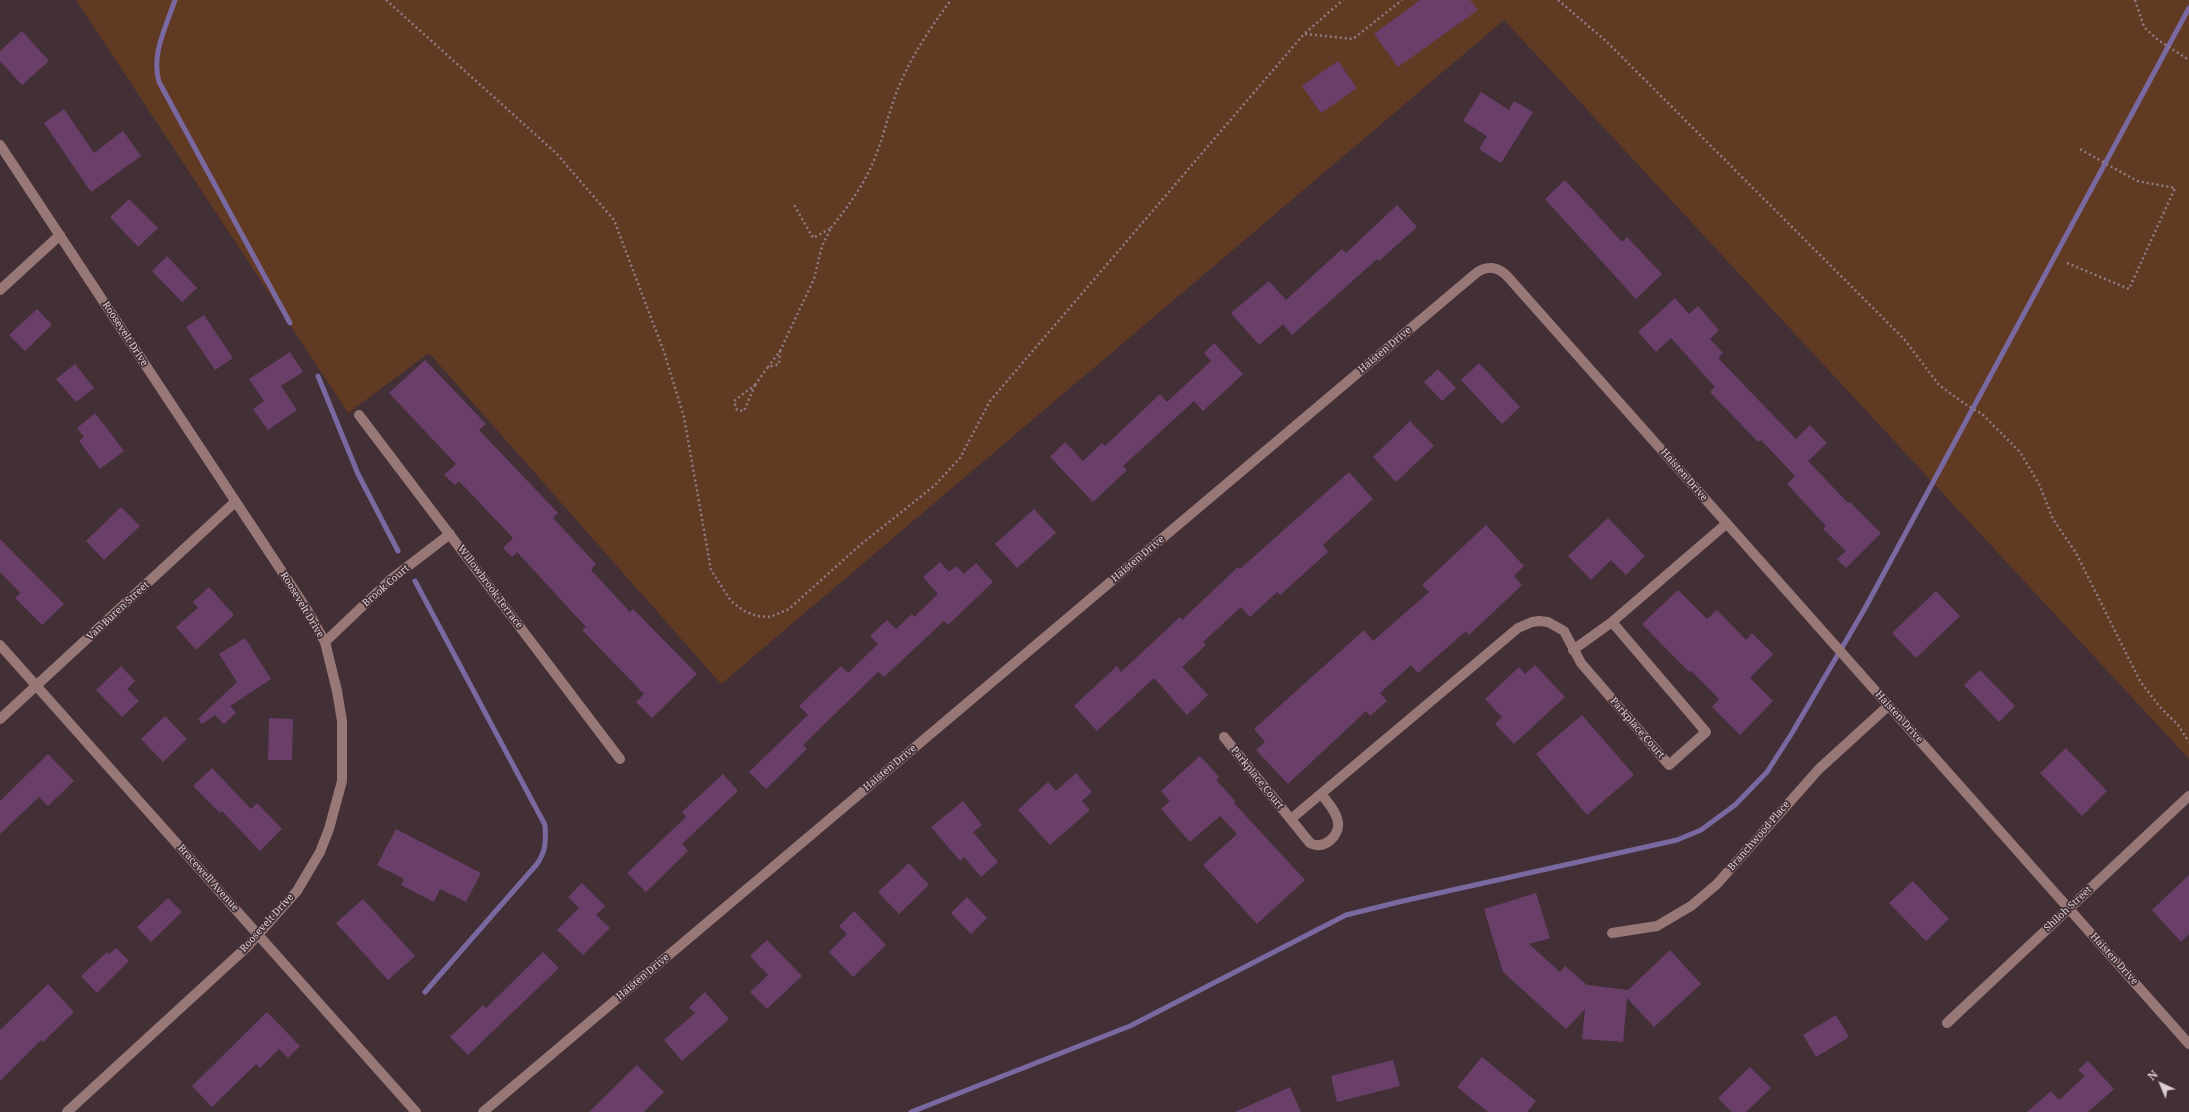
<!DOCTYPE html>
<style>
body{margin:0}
#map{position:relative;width:2189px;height:1112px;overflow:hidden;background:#432f36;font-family:"Noto Serif",serif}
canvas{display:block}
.north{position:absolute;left:2141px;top:1064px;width:40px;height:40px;-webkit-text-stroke:3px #432f36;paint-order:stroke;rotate:316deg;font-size:11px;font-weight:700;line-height:16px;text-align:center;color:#ddcfd4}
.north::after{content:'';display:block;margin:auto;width:14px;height:18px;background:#ddcfd4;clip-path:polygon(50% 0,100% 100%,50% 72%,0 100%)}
</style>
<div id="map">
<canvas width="2189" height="1112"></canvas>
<div class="north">N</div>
</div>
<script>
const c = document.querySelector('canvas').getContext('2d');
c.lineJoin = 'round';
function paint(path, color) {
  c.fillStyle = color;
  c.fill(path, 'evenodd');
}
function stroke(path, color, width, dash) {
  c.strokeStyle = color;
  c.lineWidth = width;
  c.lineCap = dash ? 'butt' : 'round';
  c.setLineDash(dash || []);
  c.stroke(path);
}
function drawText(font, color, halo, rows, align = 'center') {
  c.font = font + ' "Noto Serif",serif';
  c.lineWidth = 3.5;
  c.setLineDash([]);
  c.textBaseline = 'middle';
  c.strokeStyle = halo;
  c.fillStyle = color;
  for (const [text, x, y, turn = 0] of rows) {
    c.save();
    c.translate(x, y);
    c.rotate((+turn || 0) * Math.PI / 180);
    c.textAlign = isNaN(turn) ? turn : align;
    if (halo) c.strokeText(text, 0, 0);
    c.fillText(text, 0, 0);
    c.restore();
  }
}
paint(new Path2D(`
 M76 0H2189V759L1504 20 721 684 429 353 348 413Z`), '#603a22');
stroke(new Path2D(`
 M175 0C166 27 151 54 159 82L290 323
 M318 376 358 474 398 551
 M415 581 545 825C546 841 546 851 537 864L425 992
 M911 1112 1130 1026 1346 915 1403 901 1677 840 1701 830 1735 805 1767 772 1792 733 1864 610 2189 8`), '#7a69a1', 5);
paint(new Path2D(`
 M1420 0H1470L1478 10 1398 67 1374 34Z
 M22 31 49 61 22 85 0 61V51Z
 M1338 61 1357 88 1321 113 1302 86Z
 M1481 92 1509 110 1514 101 1533 112 1501 163 1479 149 1487 136 1463 121Z
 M64 109 94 153 123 131 141 156 91 192 44 123Z
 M1565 180 1622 242 1627 237 1662 274 1636 299 1545 199Z
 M129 199 158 228 138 247 110 217Z
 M1397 205 1417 227 1379 261 1377 259 1292 335 1283 324 1259 345 1231 313 1269 281 1286 300 1342 249 1346 253Z
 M167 256 197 288 182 302 152 271Z
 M1675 298 1689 314 1698 306 1719 330 1710 339 1723 353 1718 358 1796 439 1810 425 1827 443 1808 461 1848 503 1850 502 1881 533 1846 568 1837 559 1846 551 1823 529 1826 526 1787 484 1795 476 1761 440 1758 442 1710 392 1715 387 1671 338 1656 352 1638 332Z
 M37 309 52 325 25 351 9 335Z
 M204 315 233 358 215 370 186 327Z
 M1214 343 1243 374 1203 411 1194 401 1123 466 1127 470 1093 502 1050 457 1065 442 1083 461 1102 443 1105 446 1160 394 1167 402 1211 361 1204 353Z
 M290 352 303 372 281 386 297 410 268 430 253 409 264 401 249 379Z
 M425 360 486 424 479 430 558 513 553 518 596 564 591 570 630 612 633 609 697 674 652 718 636 702 644 694 582 630 586 627 517 552 512 557 503 548 513 538 459 481 455 485 444 475 456 464 389 393Z
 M1479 363 1520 407 1502 424 1461 380Z
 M75 364 94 388 76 402 56 379Z
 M1438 369 1456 388 1442 401 1424 382Z
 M95 413 124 451 100 469 79 441 84 437 77 428Z
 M1410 421 1434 446 1396 482 1373 457Z
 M1349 472 1373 499 1323 545 1328 552 1280 595 1277 592 1250 617 1241 607 1203 642 1206 645 1182 667 1208 695 1187 715 1154 678 1097 731 1074 706 1117 666 1121 672 1180 617 1182 620 1238 567 1240 569Z
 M121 507 140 526 104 560 86 541Z
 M1034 509 1056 533 1017 568 995 544Z
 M1608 518 1645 556 1626 575 1611 560 1591 580 1568 556Z
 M1486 525 1524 566 1514 576 1522 585 1469 635 1466 631 1418 673 1411 665 1380 693 1387 701 1370 716 1366 711 1288 784 1256 750 1265 742 1254 729 1364 630 1373 641 1429 592 1422 585Z
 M0 539 64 604 42 625 15 598 20 593 0 572Z
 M940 562 949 572 956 566 964 574 976 563 993 582 948 625 944 621 884 677 878 672 803 745 807 749 766 789 749 772 808 715 799 706 841 666 848 673 878 644 870 636 887 620 896 629 912 614 914 617 938 594 923 577Z
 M209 587 234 615 196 650 176 627 198 608 193 602Z
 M1678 590 1707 619 1717 610 1746 640 1752 633 1773 654 1750 678 1773 701 1740 735 1712 707 1719 699 1691 671 1689 672 1642 624Z
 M1936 591 1960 616 1916 658 1892 633Z
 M245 638 271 679 230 706 236 713 224 724 215 715 202 724 198 719 237 682 219 654Z
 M1535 665 1565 697 1514 744 1495 724 1502 717 1485 699 1519 667 1525 674Z
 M121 666 135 681 127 689 139 701 122 717 96 690Z
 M1980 670 2015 706 1999 722 1964 685Z
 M1582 715 1634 775 1587 815 1536 754Z
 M165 716 187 739 163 762 141 739Z
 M269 718 293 719 292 760H268Z
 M2066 748 2107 791 2082 816 2040 773Z
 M48 754 74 781 48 806 39 797 0 834V801Z
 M1200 756 1219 777 1216 780 1235 801 1234 803 1305 880 1257 924 1203 865 1237 834 1220 816 1190 842 1161 809 1170 801 1161 791Z
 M212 768 251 809 257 803 282 829 260 851 222 811 220 813 193 786Z
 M1076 773 1092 792 1082 801 1090 810 1050 845 1018 810 1048 782 1056 791Z
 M723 774 738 791 682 844 688 851 646 892 627 873 686 817 682 812Z
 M963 801 982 825 973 832 998 862 981 877 964 857 960 861 931 827Z
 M396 829 481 873 466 902 440 889 434 902 401 885 404 879 377 865Z
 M909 863 929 885 899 914 878 892Z
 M2189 875V934L2181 942 2152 910Z
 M1913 881 1949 919 1926 941 1889 903Z
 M582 883 605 906 596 915 610 928 583 955 557 930 579 908 568 897Z
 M1536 893 1550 938 1529 944 1560 972 1565 966 1587 985 1628 990 1670 950 1701 984 1654 1027 1627 998 1623 1042 1582 1039 1585 1009 1566 1029 1503 972 1484 909Z
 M967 897 987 918 971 934 951 913Z
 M168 898 182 912 151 942 137 927Z
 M363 899 415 956 388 980 336 923Z
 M854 911 886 945 853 977 829 952 847 934 839 926Z
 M767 940 802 976 767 1009 750 992 768 975 750 956Z
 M116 948 129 961 97 993 81 976 107 952 109 954Z
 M543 952 559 968 468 1055 450 1037 483 1005 486 1008Z
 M48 984 74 1012 43 1042 41 1040 0 1081V1030Z
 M705 992 729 1019 682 1061 664 1040 695 1013 689 1007Z
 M267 1012 300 1046 288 1058 279 1049 260 1068 256 1064 212 1107 192 1086Z
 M1836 1015 1849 1037 1816 1057 1803 1035Z
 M1482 1057 1536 1101 1527 1112H1488L1457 1087Z
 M1393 1060 1400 1086 1337 1102 1331 1076Z
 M2088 1061 2114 1089 2088 1112H2027L2051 1091 2059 1100 2085 1076 2078 1070Z
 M637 1065 664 1092 644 1112H589Z
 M1750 1067 1771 1088 1746 1112H1732L1718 1098Z
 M1290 1087 1301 1112H1235Z`), '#693f6a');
stroke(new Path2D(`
 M386 0 556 153 614 220 664 352 684 417 711 570 731 601 744 611 757 616 770 617 789 609 859 546 934 486 960 458 990 401 1304 34 1343 0
 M1558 0 1607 42 1904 339 1939 385 1965 404 1982 414 2020 452 2039 484 2053 519 2076 553 2140 681 2160 707 2178 725 2189 742
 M2135 0 2144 27 2158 40 2189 60
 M1305 34 1353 39 1402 0
 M831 228C846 209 861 189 871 167 883 141 888 113 899 86 912 55 931 27 951 0
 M2067 263 2129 289 2175 188 2137 181 2078 148
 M780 351 814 279 822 246 831 228 813 238 793 203
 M755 385 744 411 737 410 734 401Z
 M755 385 768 367 779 364 780 351 768 367`), '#8f7d83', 2.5, [2, 3]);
stroke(new Path2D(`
 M0 145 306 608 325 642 337 691 342 721V781L329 829 320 852 297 891 248 946 67 1112
 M0 290 60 235
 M359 415 620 759
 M325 642 390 580 450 534
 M0 645 416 1112
 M1573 650 1612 622 1726 524
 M0 719 235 502
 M1224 737 1310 843C1323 851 1340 836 1338 822 1336 811 1328 803 1322 795
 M1291 819 1518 628 1532 622 1539 621 1548 622 1564 631 1581 663 1669 765 1706 732 1612 622
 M1612 933 1657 926 1691 906 1717 884 1819 769 1888 706
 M1947 1023 2189 796
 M483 1112 1475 274C1486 265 1498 266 1508 277L2189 1044`), '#977876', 10);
drawText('10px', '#ddcfd4', '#432f36', [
 ["Roosevelt Drive",125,334,57],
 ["Haisten Drive",1385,350,-40],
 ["Haisten Drive",1684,475,49],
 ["Haisten Drive",1138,559,-40],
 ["Brook Court",386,586,-41],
 ["Willowbrook Terrace",490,587,53],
 ["Roosevelt Drive",302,605,59],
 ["Van Buren Street",118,611,-43],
 ["Haisten Drive",1899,717,48],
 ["Parkplace Court",1637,728,49],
 ["Haisten Drive",890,768,-40],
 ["Parkplace Court",1257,778,51],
 ["Branchwood Place",1759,836,-49],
 ["Bracewell Avenue",208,878,48],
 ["Shiloh Street",2068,909,-43],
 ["Roosevelt Drive",267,923,-48],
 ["Haisten Drive",2114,959,48],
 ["Haisten Drive",643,977,-40]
]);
</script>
